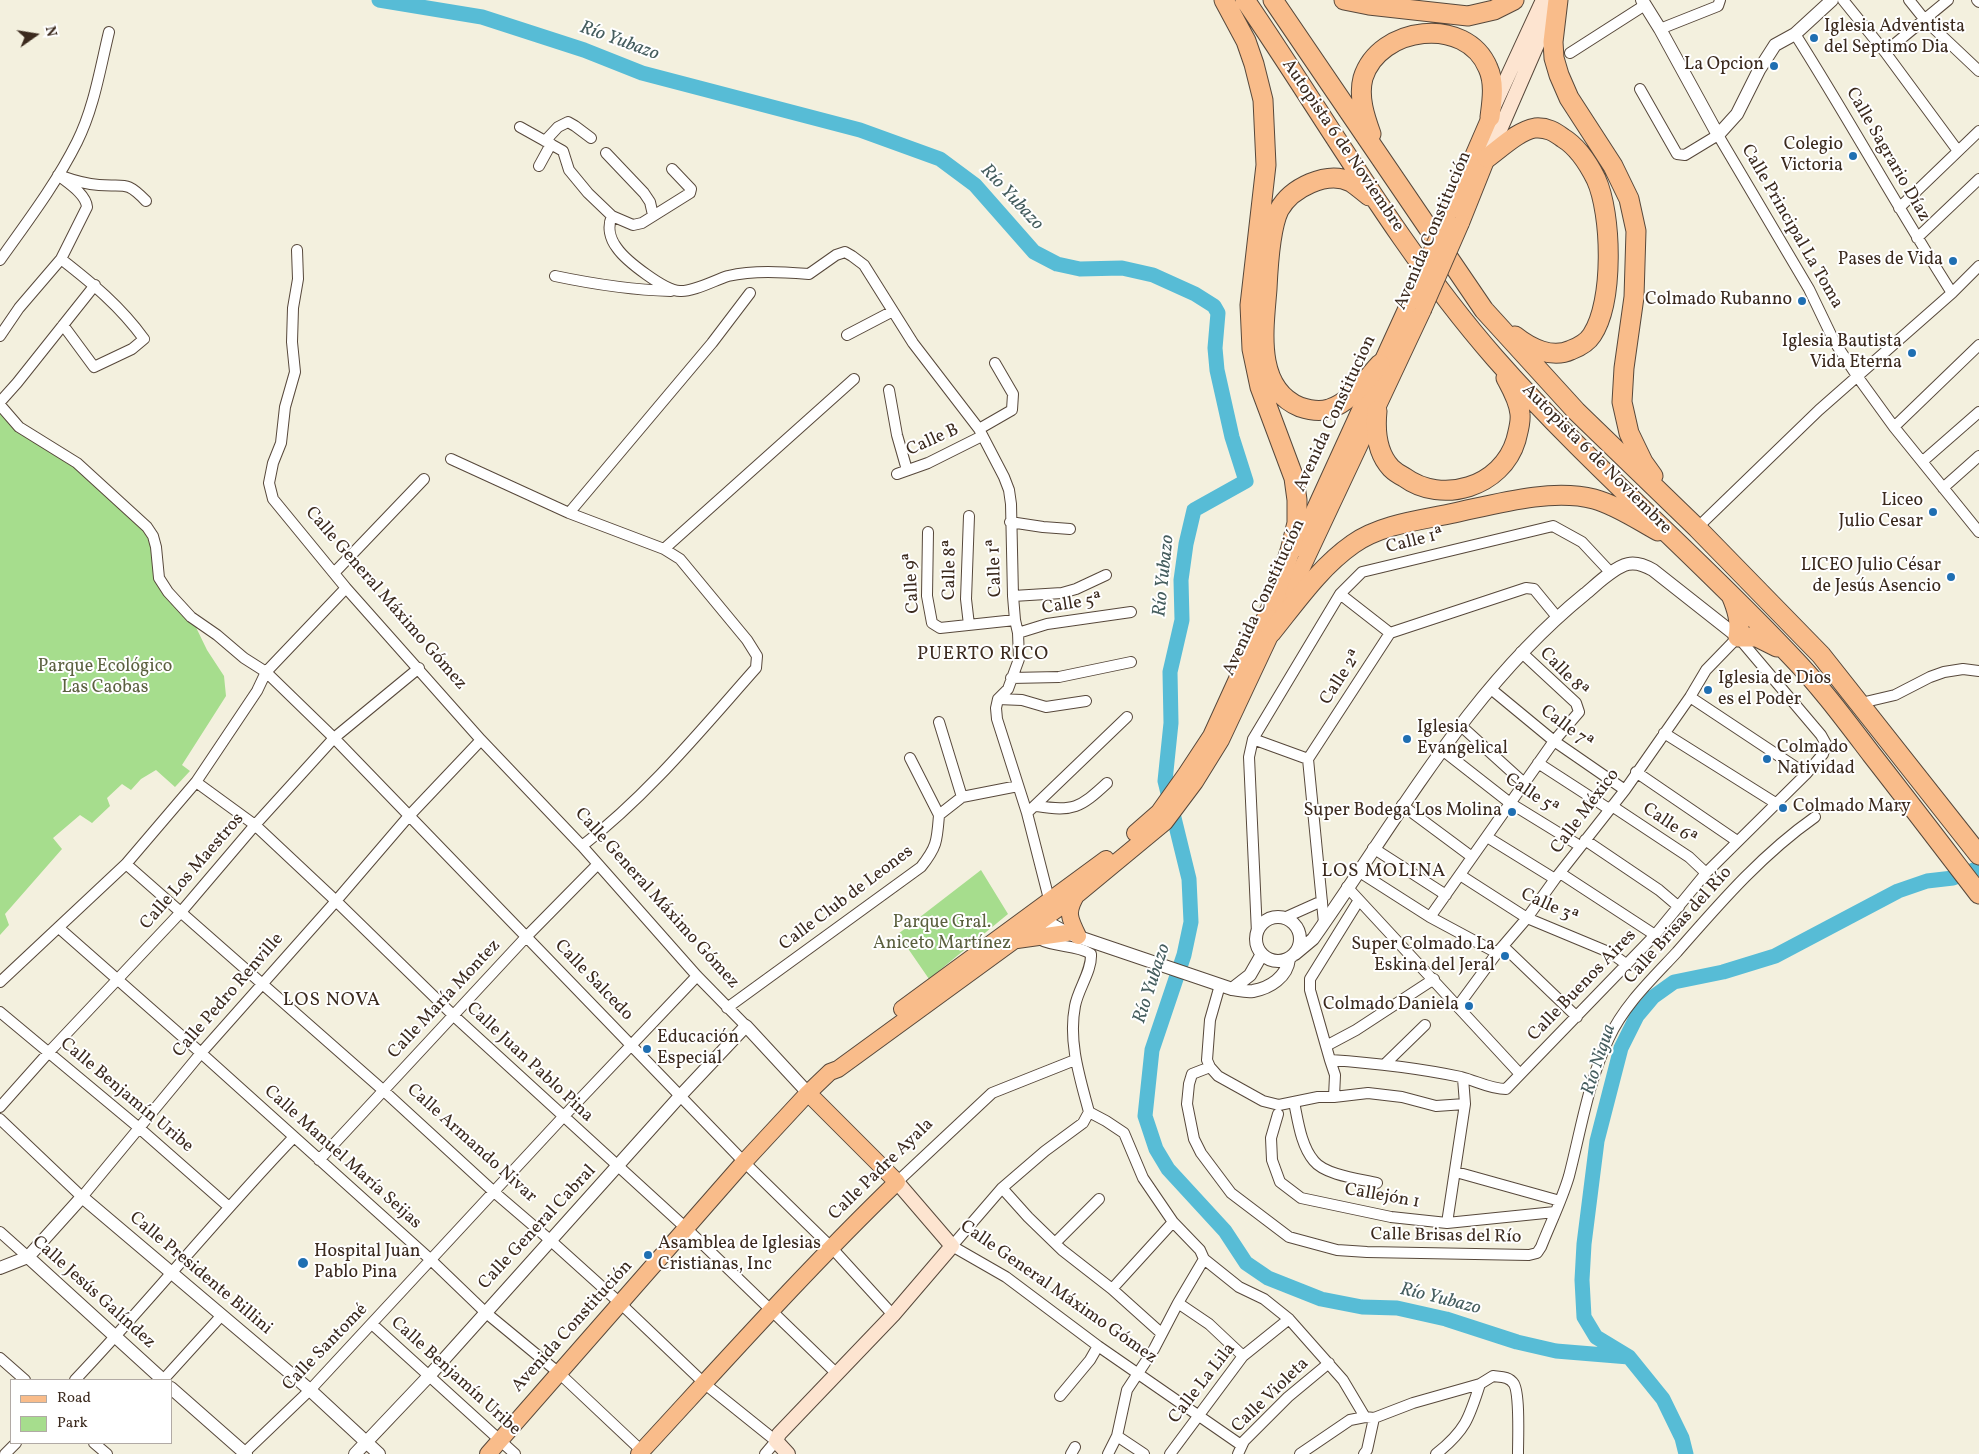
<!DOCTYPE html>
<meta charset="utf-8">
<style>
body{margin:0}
#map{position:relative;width:1979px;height:1454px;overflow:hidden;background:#f3f0de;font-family:Vollkorn,serif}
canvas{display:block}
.legend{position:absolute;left:10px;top:1379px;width:162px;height:65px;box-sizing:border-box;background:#fff;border:1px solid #b1aaa5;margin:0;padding:6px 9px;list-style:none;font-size:15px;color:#3b2a1e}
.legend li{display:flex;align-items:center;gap:10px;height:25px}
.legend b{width:25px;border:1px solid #b1aaa5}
.north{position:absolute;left:10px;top:10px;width:50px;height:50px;-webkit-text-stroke:4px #fff;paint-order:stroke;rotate:77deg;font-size:14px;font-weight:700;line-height:20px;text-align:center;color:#3b2a1e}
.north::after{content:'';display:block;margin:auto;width:18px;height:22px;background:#3b2a1e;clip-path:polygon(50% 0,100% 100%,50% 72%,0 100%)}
</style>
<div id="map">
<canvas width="1979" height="1454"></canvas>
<ul class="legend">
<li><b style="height:6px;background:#f9bc8a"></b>Road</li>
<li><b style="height:14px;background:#a6dd8d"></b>Park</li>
</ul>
<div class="north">N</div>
</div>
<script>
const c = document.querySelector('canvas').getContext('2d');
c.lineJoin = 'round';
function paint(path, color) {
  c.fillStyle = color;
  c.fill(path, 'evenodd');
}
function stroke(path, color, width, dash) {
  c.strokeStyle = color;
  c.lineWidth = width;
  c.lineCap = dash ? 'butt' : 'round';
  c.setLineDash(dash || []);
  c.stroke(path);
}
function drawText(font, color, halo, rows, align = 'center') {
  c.font = font + ' Vollkorn,serif';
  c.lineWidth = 4;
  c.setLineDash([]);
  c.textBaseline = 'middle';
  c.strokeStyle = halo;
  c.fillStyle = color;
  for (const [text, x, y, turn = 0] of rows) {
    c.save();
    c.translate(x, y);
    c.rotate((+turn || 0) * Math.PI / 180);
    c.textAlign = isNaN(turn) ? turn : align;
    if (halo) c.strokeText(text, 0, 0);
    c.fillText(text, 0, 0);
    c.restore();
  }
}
paint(new Path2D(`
 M0 405 19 427 77 463 147 527 159 578 191 617 207 650 224 676 226 696 182 765 190 771 175 787 156 770 141 779 131 790 122 784 107 798 110 806 92 823 80 815 53 838 62 849 5 914 9 925 0 935Z
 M981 870 1008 914 929 979 898 934Z`), '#a6dd8d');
stroke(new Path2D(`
 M379 0 482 17 584 50 642 73 860 130 940 159 975 185 1034 252 1057 264 1080 269 1122 268 1153 275 1195 294 1214 306 1218 313 1215 348 1217 370 1232 437 1246 481 1194 510 1186 544 1181 580 1182 620 1170 672 1171 723 1165 781 1189 879 1191 922 1184 955 1152 1050 1145 1116 1156 1149 1168 1169 1225 1231 1246 1263 1268 1278 1321 1299 1362 1307 1397 1308 1446 1319 1517 1342 1556 1351 1629 1357
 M1686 1454 1682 1438 1663 1399 1629 1357 1596 1337 1584 1317 1582 1280 1584 1244 1597 1141 1621 1048 1637 1016 1653 997 1674 982 1723 972 1775 956 1898 891 1927 881 1953 878 1979 868`), '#57bcd6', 15);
const minor = new Path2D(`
 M1843 0 1885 52 1958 151
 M1909 0 1925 20 1979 71
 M1977 0 1979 2
 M1660 29 1718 6 1720 0
 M1795 34C1849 119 1897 207 1952 293
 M1885 52 1948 0
 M1570 53 1645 5
 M1640 89 1677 154 1685 155 1718 135 1809 289 1834 341 1857 376 1894 427 1979 532
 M520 127 563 151 569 170 588 193 612 216 633 225 642 223 690 193 691 189 672 169
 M545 141 558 127 568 122 575 126 591 138
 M606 153 644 193 650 202 653 215
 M539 166 551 144
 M64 177C75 181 87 184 99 185 125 187 126 180 146 201
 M1899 208 1979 131
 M612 216C607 227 610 239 617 248 626 261 665 291 680 291 693 292 715 280 728 276 754 270 782 272 809 274L836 255 845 252 852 256 864 265 913 343 979 429 1004 477 1009 490 1011 504 1013 596 1015 620 1018 633 1019 659 1008 689 998 699 996 708 997 719 1027 813 1049 899
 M1917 238 1979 179
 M297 250 298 279 293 308 292 342 295 372 285 407 281 443 273 463 269 483 273 499 346 588 481 740 582 846 697 976 746 1026
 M61 259C93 284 120 306 144 339L132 349 94 367 63 325
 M0 260C27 222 56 184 77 142 94 108 100 69 109 32
 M555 276C593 284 632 290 671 291
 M847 335 893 311
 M0 336 19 308 61 259 87 207C86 194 68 183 58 175
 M889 390 897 435 907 470
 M0 402 17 383 95 285
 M0 405 19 427 77 463 147 527 153 536 156 547 159 578 168 592 191 617 217 635 244 658 266 672 334 738 744 1162 831 1247 893 1315
 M1894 427 1979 345
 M979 429 1012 410 1013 394 995 363
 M451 459 569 513 664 549 680 559 747 640 757 656 756 668C701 730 648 795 582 846
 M1923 461 1979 412
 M897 474 928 463 982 436
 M1943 488 1979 456
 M569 513 712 343 750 293
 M969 516 966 599 969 625
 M1010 522 1043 527 1070 529
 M1697 528 1819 410 1952 293 1979 266
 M928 532 927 596 932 623 940 628 1015 620
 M664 549 854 379
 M334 573 424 479
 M1340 594 1390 633
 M1013 596 1062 593 1076 589 1106 575
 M1018 633 1047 624 1131 612
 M1011 678 1059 677 1131 662
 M1491 689 1554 741 1625 790
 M1690 697 1806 774
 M998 699 1022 700 1046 707 1086 701
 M1861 703 1895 695 1930 677 1944 672 1963 669 1979 671
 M939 722 962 797
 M1460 725 1524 783
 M1664 733 1777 804
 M1253 739 1308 759
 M1441 749 1510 803 1580 846
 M910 758 939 815
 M1538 763 1609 809
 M1636 772 1737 841
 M196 782 255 825 336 901 454 1016 687 1229 837 1374
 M1402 805 1472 857
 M1037 806C1073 812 1080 808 1107 783
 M1612 806 1689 857 1706 873
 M1027 813 1127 717
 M1487 837 1555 879
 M1585 840 1659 890 1679 907
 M1373 848 1446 895
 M126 864 384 1091 494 1192 550 1240 621 1304 705 1384 776 1441 765 1454
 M1358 871 1430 917 1497 953
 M1560 873 1655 935
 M1460 875 1527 918 1611 953 1626 964
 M1347 887 1520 1074
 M1359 900 1310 979V990L1330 1060C1374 1063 1418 1068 1461 1077 1477 1081 1490 1089 1506 1089L1655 935 1706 873 1806 774 1823 754 1826 744 1821 735 1738 637 1706 670 1690 697 1625 790 1555 879 1527 918 1497 953 1458 1006
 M1430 917 1554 741 1579 712 1576 703 1521 652
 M1284 918 1322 901
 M1324 923 1308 759 1390 633 1526 588 1534 589 1557 617
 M59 928 201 1053 431 1260 485 1312 559 1373 645 1454
 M1257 933 1249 757 1253 739 1340 594 1362 572 1553 526 1582 542 1611 573
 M1039 939C1055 948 1077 944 1091 954 1092 971 1078 989 1075 1006 1068 1042 1080 1078 1089 1112L1083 1123 1045 1151 1002 1188 952 1246 1006 1277 1098 1346 1241 1445
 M1503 946 1577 1017
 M0 982 126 864 196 782 257 691 266 672 346 588
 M1220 985 1210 1020 1207 1060 1210 1067 1218 1076 1263 1101 1279 1105 1318 1097H1334L1335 1075 1330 1060
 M727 1008 921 867C937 847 937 841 939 815L962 797 1018 786
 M0 1012 138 1127 229 1207
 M1326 1046 1356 1030 1434 979
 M1385 1064 1425 1025
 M1210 1067 1192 1074 1189 1084 1187 1104 1194 1139 1201 1153 1231 1193 1289 1237 1337 1250 1367 1252 1529 1255 1537 1253 1541 1247C1550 1224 1562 1200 1569 1176 1581 1130 1588 1082 1609 1038 1624 1005 1653 978 1677 952 1720 903 1761 855 1815 817
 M1334 1097 1368 1093 1402 1097 1436 1106 1465 1104
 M1294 1102C1298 1121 1301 1146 1314 1161 1325 1175 1360 1179 1377 1183
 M0 1107 49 1052 181 912 255 825 334 738 419 668
 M1089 1112 1106 1121 1124 1133 1143 1178 1173 1222 1200 1250 1204 1259 1239 1287 1264 1299 1289 1319 1343 1380 1365 1417
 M1278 1114 1271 1138 1272 1160 1280 1182 1301 1198 1391 1217 1447 1223 1555 1212
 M0 1119 82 1197 201 1053 336 901 408 817 481 740
 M319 1160 527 936 597 865
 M1456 1172 1560 1201
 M897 1182 992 1093 1075 1060
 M1002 1188 1028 1217 1062 1250 1112 1289 1161 1333
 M1447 1223 1465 1104 1463 1078
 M0 1232 28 1257
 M1055 1243 1099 1199
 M1112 1289 1173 1222
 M1178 1303 1209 1324 1243 1356
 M372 1324 515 1454
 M0 1358 25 1380
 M75 1380C150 1301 218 1216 294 1137
 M163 1380 222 1315
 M1060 1396 1090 1360 1098 1346
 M1117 1436 1144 1454
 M94 1443 107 1454
 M5 1454 16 1443
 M243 1454 310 1390 563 1117 697 976
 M1071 1454 1075 1447
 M1108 1454 1117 1436 1127 1390 1154 1349 1178 1303 1204 1259
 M1170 1454 1243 1356 1289 1319
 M1238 1454 1244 1441 1288 1397 1329 1363
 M1300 1454 1350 1420 1365 1417 1374 1418 1413 1403 1480 1384 1493 1376C1500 1377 1509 1376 1514 1384 1520 1395 1518 1439 1518 1454
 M1364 1454 1367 1450 1374 1418
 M1436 1454C1465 1431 1469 1419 1480 1384`);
const tertiary = new Path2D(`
 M1642 0 1660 29 1718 135 1737 114 1759 70 1775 45 1795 34 1832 0
 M1040 912 1049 923 1067 933 1232 989C1239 990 1246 992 1253 991 1270 988 1287 977 1289 959
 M1256 939a22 22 0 1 1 44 0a22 22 0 1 1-44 0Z
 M1295 954 1313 939C1398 819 1469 688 1585 594 1596 585 1614 567 1628 564 1637 562 1646 566 1653 570L1738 637
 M1232 989 1250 975 1262 954
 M28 1257 163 1380
 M0 1268 28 1257 82 1197 310 1390 379 1454
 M171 1388 246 1454
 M355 1454 429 1376 681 1095 746 1026 808 1093`);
const secondary = new Path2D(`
 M1494 106 1543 0
 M1489 155 1553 8
 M788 1454 776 1441 779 1434 893 1315 952 1246 897 1182`);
const primary = new Path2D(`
 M1448 214 1490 117
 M1461 223 1487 158
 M1297 548 1408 305
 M1135 833 1159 812 1186 774 1211 736 1278 589
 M1077 894C1066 912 1069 918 1078 936
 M1017 940 1067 933
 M902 1009 1106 859
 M488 1454 744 1162 808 1093 830 1072 838 1069 1078 894 1165 822 1195 782 1221 740 1423 310
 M639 1454C724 1362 807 1269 897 1182L808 1093`);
const motorway = new Path2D(`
 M1224 0 1246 41 1254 64 1263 100 1266 165 1250 305 1252 349 1260 387 1294 478 1297 500V523L1290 551 1273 601
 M1245 0C1327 120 1399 248 1495 358 1587 463 1695 554 1791 656 1821 687 1846 721 1872 755 1908 801 1943 847 1979 894
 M1273 0 1484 310 1576 411 1697 528 1821 655 1979 855
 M1344 0 1369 5 1468 16 1494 10 1514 0
 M1558 0 1553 42 1554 58 1559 75 1569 98 1613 166 1629 199 1636 231 1634 297 1624 368 1622 402 1629 433 1643 462 1653 476
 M1371 134C1365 117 1358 97 1363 78 1379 26 1466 15 1488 68 1495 83 1492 101 1490 117
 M1487 158C1501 148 1518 131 1535 128 1547 127 1555 132 1563 138 1578 147 1588 163 1596 179 1612 214 1614 302 1592 335 1587 343 1579 347 1571 350 1552 359 1530 348 1515 336
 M1369 196C1363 191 1357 186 1351 182 1327 170 1291 188 1279 210 1270 229 1268 267 1267 289 1264 328 1254 388 1300 407 1309 410 1320 412 1329 409 1350 403 1366 379 1380 364
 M1377 411C1375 431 1377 453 1391 468 1395 472 1400 475 1404 477 1442 505 1502 487 1516 440 1518 431 1521 423 1520 414 1519 401 1512 389 1506 378
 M1731 595C1737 609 1741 622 1738 637H1757L1777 647
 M1271 633C1296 602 1320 567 1353 544 1381 524 1422 520 1454 513 1496 504 1551 488 1594 499 1616 505 1638 520 1658 531`);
stroke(minor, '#57483b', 12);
stroke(tertiary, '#57483b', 14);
stroke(secondary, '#57483b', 16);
stroke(primary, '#57483b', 18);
stroke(motorway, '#57483b', 21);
stroke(minor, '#fff', 10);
stroke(tertiary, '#fff', 12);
stroke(secondary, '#fde4d0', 14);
stroke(primary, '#f9bc8a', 16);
stroke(motorway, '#f9bc8a', 19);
const primaryBridge = new Path2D(`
 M1408 305 1448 214
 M1423 310 1461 223`);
stroke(primaryBridge, '#57483b', 18, []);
stroke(primaryBridge, '#f9bc8a', 16);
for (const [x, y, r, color] of [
 [1814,38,5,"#1f6fb2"],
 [1774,66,5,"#1f6fb2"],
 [1853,156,5,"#1f6fb2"],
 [1953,261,5,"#1f6fb2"],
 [1802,301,5,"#1f6fb2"],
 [1912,353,5,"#1f6fb2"],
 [1933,512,5,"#1f6fb2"],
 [1951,577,5,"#1f6fb2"],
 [1708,690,5,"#1f6fb2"],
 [1407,739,5,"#1f6fb2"],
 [1767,759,5,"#1f6fb2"],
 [1783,808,5,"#1f6fb2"],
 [1512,812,5,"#1f6fb2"],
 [1505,956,5,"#1f6fb2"],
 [1469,1006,5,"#1f6fb2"],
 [647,1049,5,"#1f6fb2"],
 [648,1255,5,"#1f6fb2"],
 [303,1263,6,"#1f6fb2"]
]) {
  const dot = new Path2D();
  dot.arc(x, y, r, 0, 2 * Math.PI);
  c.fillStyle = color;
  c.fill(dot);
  stroke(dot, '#fff', 2);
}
drawText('18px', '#3b2a1e', '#fff', [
 ["Iglesia Adventista",1824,28,"left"],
 ["del Septimo Dia",1824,49,"left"],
 ["La Opcion",1764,66],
 ["Colegio",1843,146],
 ["Victoria",1843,167],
 ["Pases de Vida",1943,261],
 ["Colmado Rubanno",1792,301],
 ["Iglesia Bautista",1902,343],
 ["Vida Eterna",1902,364],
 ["Liceo",1923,502],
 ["Julio Cesar",1923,523],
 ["LICEO Julio César",1941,567],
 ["de Jesús Asencio",1941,588],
 ["Iglesia de Dios",1718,680,"left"],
 ["es el Poder",1718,701,"left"],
 ["Iglesia",1417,729,"left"],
 ["Evangelical",1417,750,"left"],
 ["Colmado",1777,749,"left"],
 ["Natividad",1777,770,"left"],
 ["Colmado Mary",1793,808,"left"],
 ["Super Bodega Los Molina",1502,812],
 ["Super Colmado La",1495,946],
 ["Eskina del Jeral",1495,967],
 ["Colmado Daniela",1459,1006],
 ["Educación",657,1039,"left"],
 ["Especial",657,1060,"left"],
 ["Asamblea de Iglesias",658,1245,"left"],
 ["Cristianas, Inc",658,1266,"left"],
 ["Hospital Juan",314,1253,"left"],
 ["Pablo Pina",314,1274,"left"]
], 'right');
drawText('18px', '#3b2a1e', '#fff', [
 ["Autopista 6 de Noviembre",1342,146,56],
 ["Calle Sagrario Díaz",1887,155,60],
 ["Calle Principal La Toma",1791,227,60],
 ["Avenida Constitución",1434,231,-67],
 ["Avenida Constitucion",1336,414,-65],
 ["Calle B",933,441,-24],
 ["Autopista 6 de Noviembre",1596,460,45],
 ["Calle 1ª",1415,542,-14],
 ["Calle 1ª",996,568,-92],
 ["Calle 8ª",951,570,-89],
 ["Calle 9ª",913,583,-93],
 ["Avenida Constitución",1265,598,-65],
 ["Calle General Máximo Gómez",385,599,49],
 ["Calle 5ª",1072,605,-9],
 ["Calle 8ª",1563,673,46],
 ["Calle 2ª",1342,678,-57],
 ["Calle 7ª",1566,728,37],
 ["Calle 5ª",1531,795,34],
 ["Calle México",1586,812,-53],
 ["Calle 6ª",1669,825,34],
 ["Calle Los Maestros",193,872,-49],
 ["Calle General Máximo Gómez",656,899,48],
 ["Calle Club de Leones",847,899,-37],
 ["Calle 3ª",1549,907,25],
 ["Calle Brisas del Río",1679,926,-48],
 ["Calle Salcedo",593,981,46],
 ["Calle Buenos Aires",1583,986,-46],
 ["Calle Pedro Renville",229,996,-49],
 ["Calle María Montez",445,1000,-47],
 ["Calle Juan Pablo Pina",529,1063,43],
 ["Calle Benjamín Uribe",126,1096,40],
 ["Calle Armando Nivar",471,1144,42],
 ["Calle Manuel María Seijas",342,1158,42],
 ["Calle Padre Ayala",882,1170,-44],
 ["Callejón 1",1382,1197,10],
 ["Calle General Cabral",538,1228,-47],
 ["Calle Brisas del Río",1446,1237,1],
 ["Calle Presidente Billini",200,1274,40],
 ["Calle Jesús Galíndez",93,1293,42],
 ["Calle General Máximo Gómez",1058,1293,35],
 ["Avenida Constitución",573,1327,-48],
 ["Calle Santomé",326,1348,-46],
 ["Calle Benjamín Uribe",455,1377,42],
 ["Calle La Lila",1203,1384,-52],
 ["Calle Violeta",1271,1396,-44]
]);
drawText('18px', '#5b603f', '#fff', [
 ["Parque Ecológico",105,668],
 ["Las Caobas",105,689],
 ["Parque Gral.",942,924],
 ["Aniceto Martínez",942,945]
]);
drawText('italic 19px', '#455d5e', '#fff', [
 ["Río Yubazo",619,42,20],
 ["Río Yubazo",1011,198,47],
 ["Río Yubazo",1165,576,-84],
 ["Río Yubazo",1153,984,-72],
 ["Río Nigua",1600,1060,-72],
 ["Río Yubazo",1440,1300,14]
]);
c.letterSpacing = '1px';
drawText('19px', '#3b2a1e', '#fff', [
 ["PUERTO RICO",983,656],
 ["LOS MOLINA",1384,873],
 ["LOS NOVA",332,1002]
]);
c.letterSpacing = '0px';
</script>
